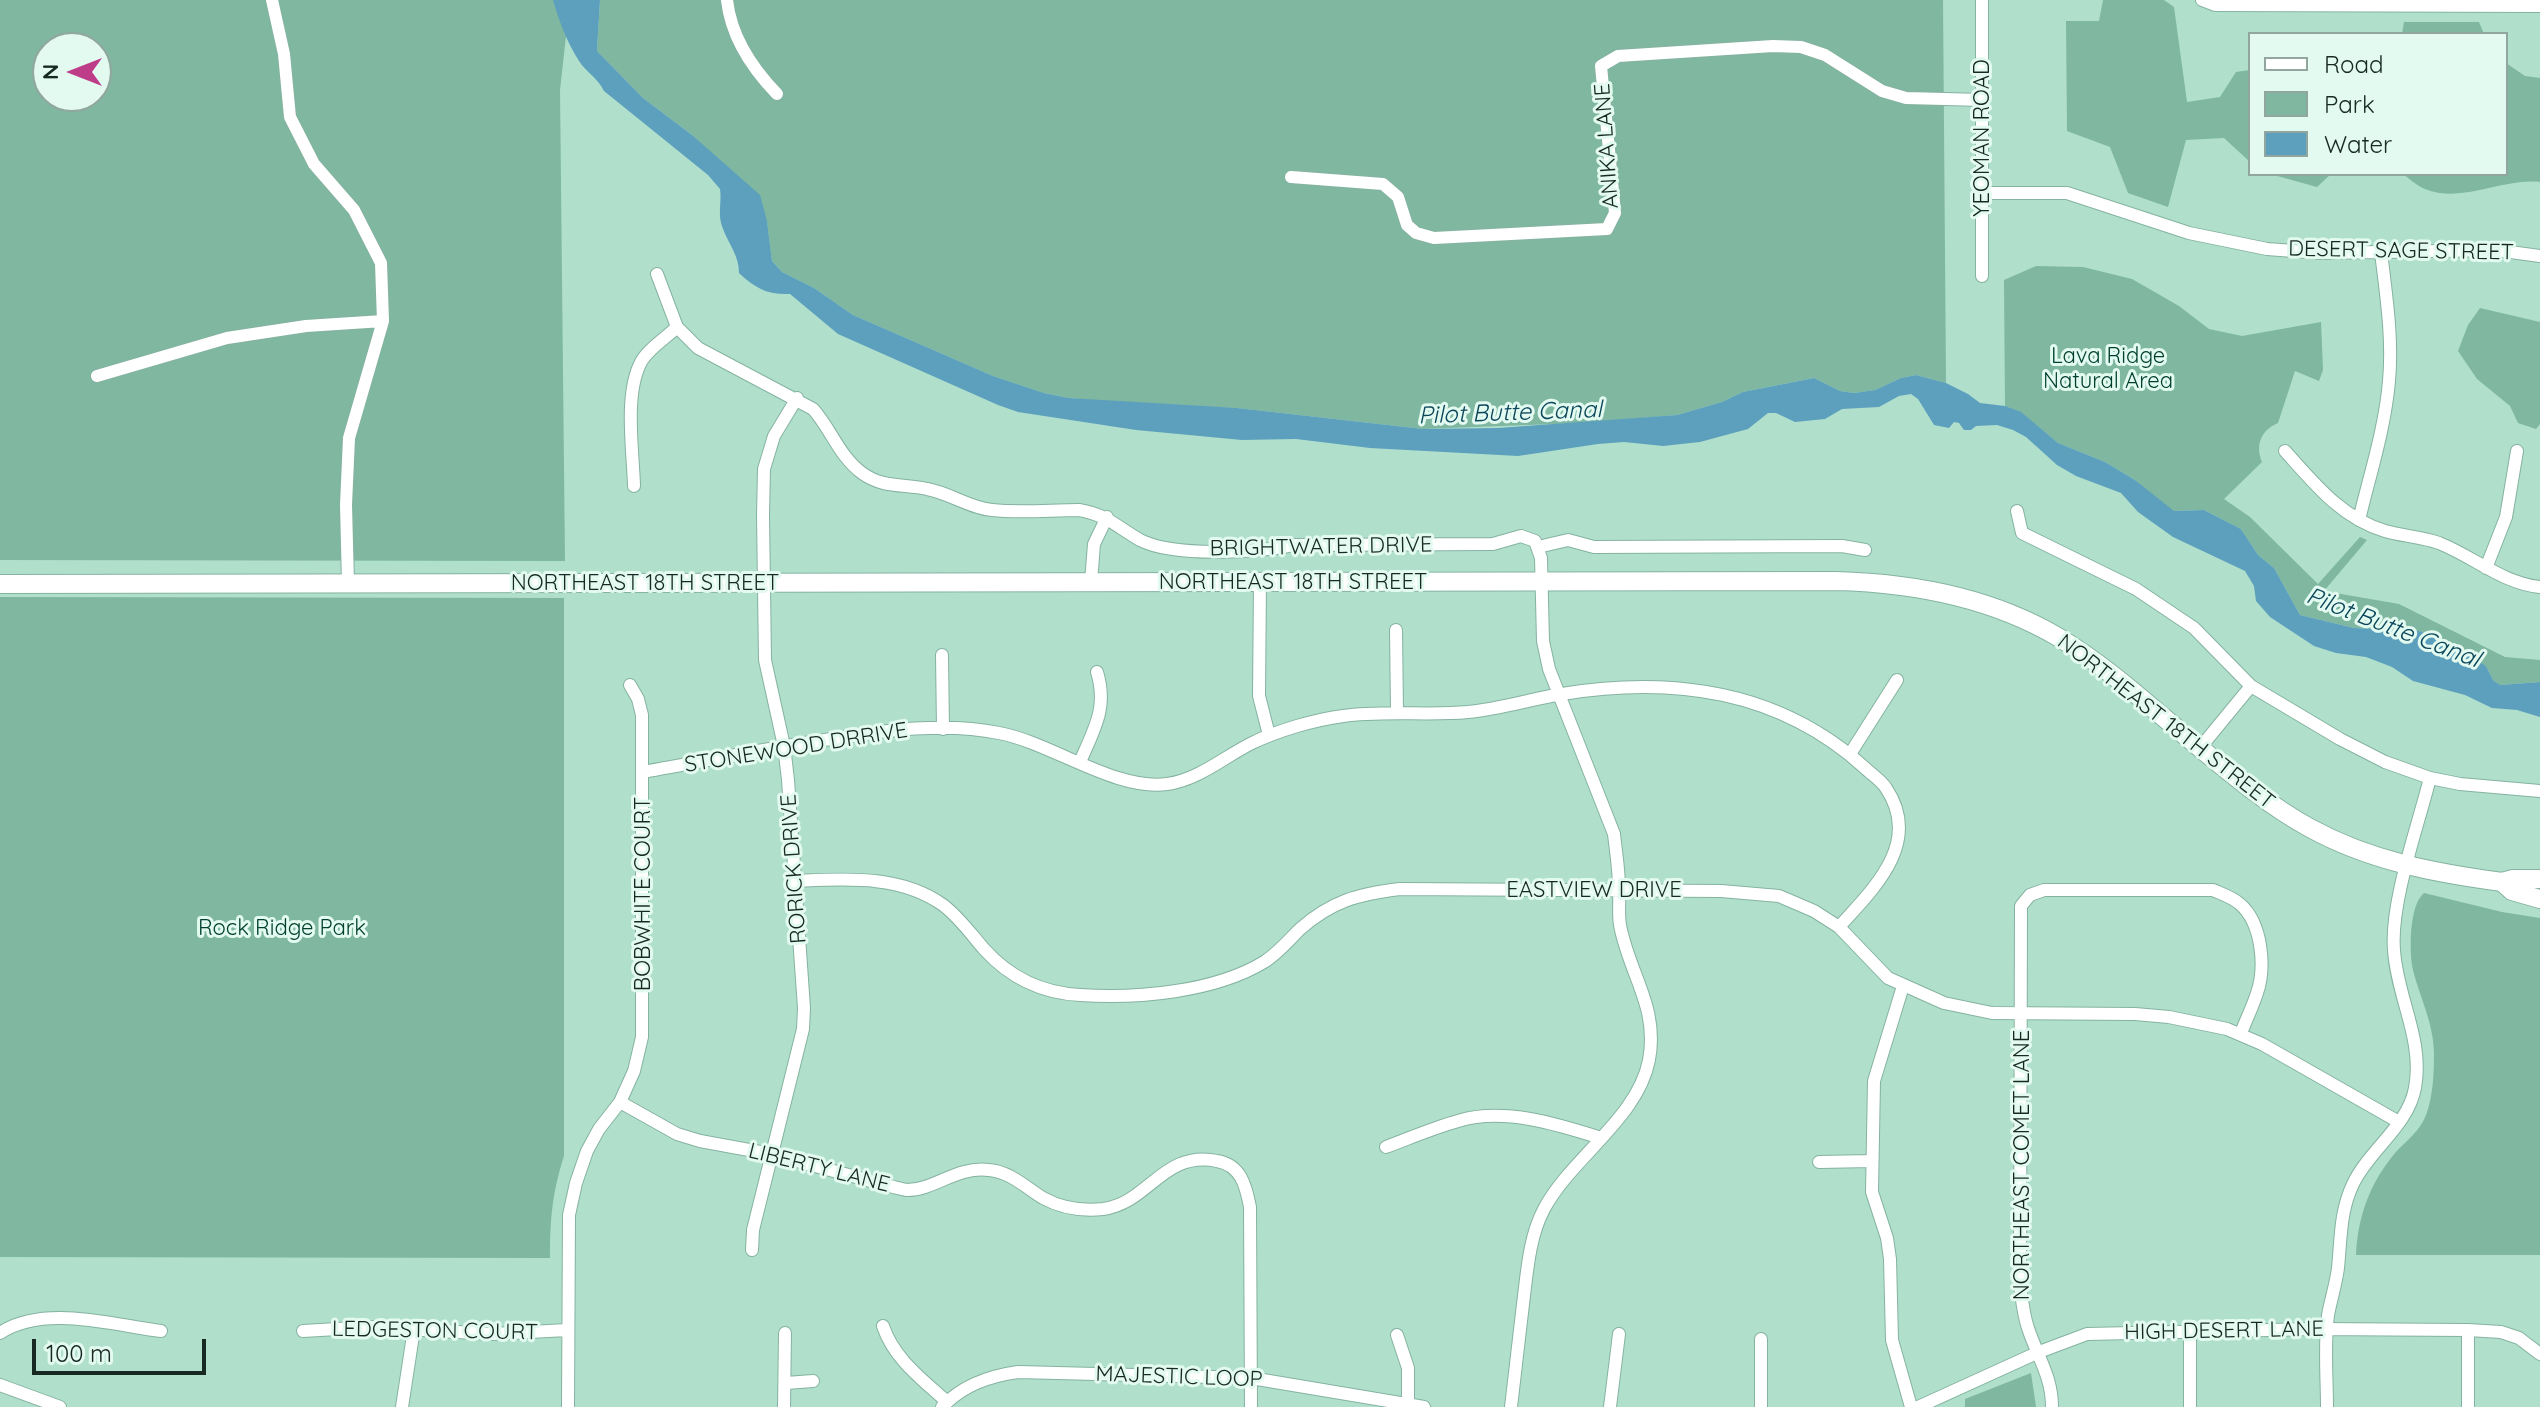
<!DOCTYPE html>
<style>
body{margin:0}
#map{position:relative;width:2540px;height:1407px;overflow:hidden;background:#b0dfcc;font-family:Quicksand,sans-serif}
canvas{display:block}
.legend{position:absolute;left:2248px;top:32px;width:260px;height:144px;box-sizing:border-box;background:#e3faf0;border:2px solid #91a69e;margin:0;padding:10px 14px;list-style:none;font-size:24px;color:#172922}
.legend li{display:flex;align-items:center;gap:16px;height:40px}
.legend b{width:40px;border:2px solid #91a69e}
.north{position:absolute;left:32px;top:32px;width:80px;height:80px;box-sizing:border-box;background:#e3faf0;border:2px solid #91a69e;border-radius:50%;rotate:270deg;font-size:22px;font-weight:700;line-height:32px;text-align:center;color:#172922}
.north::after{content:'';display:block;margin:auto;width:28px;height:36px;background:#bd3d88;clip-path:polygon(50% 0,100% 100%,50% 72%,0 100%)}
.scale{position:absolute;left:32px;top:1339px;width:174px;height:36px;box-sizing:border-box;border:4px solid #172922;border-top:0;padding-left:10px;font-size:24px;line-height:28px;white-space:nowrap;color:#172922;-webkit-text-stroke:6px #e3faf0;paint-order:stroke}
</style>
<div id="map">
<canvas width="2540" height="1407"></canvas>
<ul class="legend">
<li><b style="height:10px;background:#fff"></b>Road</li>
<li><b style="height:22px;background:#7fb7a1"></b>Park</li>
<li><b style="height:22px;background:#5da0be"></b>Water</li>
</ul>
<div class="north">N</div>
<div class="scale">100 m</div>
</div>
<script>
const c = document.querySelector('canvas').getContext('2d');
c.lineJoin = 'round';
function paint(path, color) {
  c.fillStyle = color;
  c.fill(path, 'evenodd');
}
function stroke(path, color, width, dash) {
  c.strokeStyle = color;
  c.lineWidth = width;
  c.lineCap = dash ? 'butt' : 'round';
  c.setLineDash(dash || []);
  c.stroke(path);
}
function drawText(font, color, halo, rows, align = 'center') {
  c.font = font + ' Quicksand,sans-serif';
  c.lineWidth = 6;
  c.setLineDash([]);
  c.textBaseline = 'middle';
  c.strokeStyle = halo;
  c.fillStyle = color;
  for (const [text, x, y, turn = 0] of rows) {
    c.save();
    c.translate(x, y);
    c.rotate((+turn || 0) * Math.PI / 180);
    c.textAlign = isNaN(turn) ? turn : align;
    if (halo) c.strokeText(text, 0, 0);
    c.fillText(text, 0, 0);
    c.restore();
  }
}
paint(new Path2D(`
 M0 0H570L560 90 565 561 0 560ZM48 48H96V96H48Z
 M600 0H1943L1946 383 1916 375 1901 378 1875 390 1854 393 1840 391 1814 378 1743 392 1722 402 1677 415 1582 423 1423 429 1237 408 1161 406 1069 398 1044 393 993 376 853 315 814 288 782 272 772 261 767 221 692 135 643 98 597 51Z
 M2103 0H2164L2174 7 2187 102 2220 97 2236 72 2250 70V162L2224 138 2186 140 2168 207 2128 193 2110 147 2067 131 2066 21H2099Z
 M2404 22H2479L2484 34H2402Z
 M2506 63 2525 76 2540 78V182C2501 178 2463 204 2425 189 2417 186 2410 179 2403 174H2506Z
 M2270 174H2331L2317 187Z
 M2036 266 2083 267 2132 279 2179 306 2209 329 2242 336 2321 322 2323 370 2319 381 2295 371 2278 423C2261 430 2255 445 2262 462L2224 499 2250 517 2318 584 2360 537 2367 540 2324 591 2399 604 2505 657 2540 660V682L2500 685 2493 680 2486 666 2419 631 2354 628 2300 615 2274 568 2258 555 2241 529 2204 510 2174 511 2165 506 2135 480 2105 462 2058 443 2021 413 2005 406 2004 280Z
 M2480 308 2540 322V424L2536 429 2518 423 2510 406 2477 379 2458 351 2468 325Z
 M0 597 564 598V1156C552 1193 550 1220 550 1258L0 1257Z
 M2424 893 2502 912 2540 918V1255H2356C2358 1216 2370 1183 2395 1153 2406 1141 2420 1131 2426 1115 2433 1097 2434 1073 2434 1054 2434 1024 2420 998 2413 970 2409 952 2409 905 2424 893Z
 M2031 1373 2036 1407H1965V1399Z`), '#7fb7a1');
paint(new Path2D(`
 M553 0H600L597 51 643 98 692 135 760 195 767 221 772 261 782 272 814 288 853 315 993 376 1044 393 1069 398 1237 408 1423 429 1498 428 1677 415 1722 402 1743 392 1814 378 1840 391 1854 393 1875 390 1901 378 1916 375 1946 383 1968 394 1980 403 2005 406 2021 412 2058 443 2105 462 2135 480 2174 511 2204 510 2241 529 2258 555 2274 568 2300 615 2354 628 2419 631 2447 642 2486 666 2493 680 2500 685 2540 682V717L2517 710 2492 708 2465 695 2413 681 2392 667 2366 657 2336 653 2314 646 2270 617 2256 601 2254 586 2245 571 2173 537 2138 512 2121 493 2076 476 2057 465 2026 437 2013 430 1997 425 1976 426 1971 430H1964L1959 423 1954 422 1949 428 1934 425 1918 399 1911 394 1899 396 1879 407 1842 409 1825 419 1795 422 1776 413H1768L1748 429 1700 442 1663 446 1624 442 1598 444 1518 456 1370 448 1296 439 1242 440 1136 430 1018 412 998 405 838 334 790 294C767 295 755 288 739 273 739 255 729 245 723 229 717 215 722 203 720 189L708 175 604 91C598 78 586 72 579 61 567 42 559 21 553 0Z`), '#5da0be');
const minor = new Path2D(`
 M272 0 284 54 290 117 314 164 354 210 381 263 383 321 349 438 346 505 348 583
 M727 0C731 37 751 67 777 94
 M2202 0 2215 5 2540 6
 M1291 177 1383 184 1398 197 1407 225 1416 233 1434 238 1607 229 1615 213 1601 66 1618 56 1773 46 1801 47 1825 55 1882 91 1906 98 1983 100
 M1983 193H2067L2189 233 2267 249 2321 253 2496 250 2540 256
 M657 274 677 327 698 348 813 409C831 429 839 456 862 473 882 488 904 484 927 489 950 493 969 508 992 510 1020 513 1051 510 1079 510 1108 515 1117 527 1140 540 1173 557 1257 553 1295 545L1493 544 1521 536 1535 541 1541 558 1543 641 1549 669 1614 834C1616 852 1619 870 1619 888 1620 900 1618 913 1620 925 1629 974 1659 1007 1649 1060 1638 1118 1571 1158 1544 1209 1529 1237 1527 1273 1523 1304 1519 1338 1515 1373 1511 1407
 M1982 276V0
 M97 376 227 338 306 326 383 321
 M2285 451C2314 483 2341 518 2385 531 2402 536 2422 537 2439 543 2474 557 2502 583 2540 587
 M634 486C633 450 624 394 641 362 648 349 666 338 677 327
 M2017 511 2022 533 2136 589 2194 628 2251 686 2340 739 2385 762 2430 778 2460 784 2540 791
 M2359 520C2370 474 2385 428 2389 381 2393 338 2386 295 2381 252
 M1538 547 1568 540 1594 547 1842 546 1865 550
 M2486 568 2506 517 2517 451
 M1091 582 1094 544 1107 517
 M1260 582 1259 696 1269 735
 M1396 630 1397 712
 M942 655 943 729
 M2200 748 2251 686
 M1850 754 1897 680
 M1080 762C1094 729 1108 708 1097 672
 M643 772C706 761 768 748 831 739 886 730 945 722 999 733 1052 743 1115 791 1167 784 1198 780 1224 757 1252 743 1279 730 1314 720 1343 716 1385 710 1427 716 1468 712 1500 709 1531 699 1562 694 1673 676 1779 690 1865 768 1871 774 1881 780 1886 788 1923 843 1873 889 1839 927
 M795 881C844 879 900 874 943 905 959 917 971 934 984 949 1010 978 1042 993 1080 995 1136 999 1215 992 1264 962 1277 954 1289 940 1300 929 1332 901 1358 894 1400 889L1721 891 1779 896 1814 911 1839 927 1888 978 1944 1003 1992 1013 2135 1014 2169 1017 2227 1029 2262 1044 2399 1122
 M1903 986 1874 1081 1872 1192 1887 1238 1890 1259 1892 1340 1911 1407
 M620 1102 677 1134 700 1141 771 1154 889 1186C894 1187 901 1189 907 1190 935 1190 956 1166 989 1170 1011 1172 1025 1187 1043 1198 1061 1208 1083 1211 1103 1209 1149 1203 1163 1150 1217 1161 1241 1165 1246 1186 1250 1207L1251 1407
 M1386 1147C1410 1138 1433 1128 1458 1121 1503 1107 1557 1124 1601 1138
 M1819 1162 1871 1161
 M752 1250 753 1230 803 1029 804 1008 788 780 784 746 765 660 763 515 764 469 774 436 797 398
 M883 1326C894 1359 922 1379 947 1402
 M303 1331 371 1327 492 1334 567 1330
 M0 1333C44 1304 112 1325 161 1331
 M1397 1335 1408 1368V1407
 M1761 1339V1407
 M786 1383 813 1381
 M0 1385 60 1407
 M402 1407 414 1329
 M568 1407 569 1215 576 1183 587 1151 599 1129 620 1102 634 1071 642 1037V715L638 699 630 685
 M784 1407 785 1333
 M942 1407C963 1385 989 1376 1018 1372L1251 1378 1424 1407
 M1610 1407 1619 1334
 M1918 1407 2039 1352 2087 1334 2315 1329 2468 1330 2501 1332 2519 1338 2540 1354
 M2052 1407C2052 1376 2037 1356 2028 1328 2023 1314 2022 1299 2020 1284L2021 906 2030 895 2044 890H2213C2222 894 2232 897 2240 904 2262 923 2266 967 2257 993 2253 1006 2246 1020 2241 1033
 M2190 1407V1333
 M2327 1407C2327 1377 2324 1345 2328 1315 2331 1299 2336 1284 2338 1268 2341 1238 2340 1211 2353 1184 2369 1150 2408 1126 2415 1088 2424 1039 2397 998 2394 950 2390 903 2418 826 2430 778
 M2468 1407V1330`);
const secondary = new Path2D(`
 M0 584 1836 581C1914 583 1990 597 2058 637 2105 665 2146 703 2188 738 2227 770 2266 804 2310 828 2370 861 2435 873 2502 882L2513 879H2540
 M2502 882 2512 891 2540 899`);
stroke(minor, '#85b3a1', 14);
stroke(secondary, '#85b3a1', 20);
stroke(minor, '#fff', 12);
stroke(secondary, '#fff', 18);
drawText('22px', '#172922', '#e3faf0', [
 ["YEOMAN ROAD",1982,138,-90],
 ["ANIKA LANE",1607,146,-94],
 ["DESERT SAGE STREET",2401,251,1],
 ["BRIGHTWATER DRIVE",1321,547,-1],
 ["NORTHEAST 18TH STREET",1293,582],
 ["NORTHEAST 18TH STREET",645,583],
 ["NORTHEAST 18TH STREET",2166,722,38],
 ["STONEWOOD DRRIVE",796,748,-9],
 ["RORICK DRIVE",794,869,-94],
 ["EASTVIEW DRIVE",1594,890],
 ["BOBWHITE COURT",643,894,-90],
 ["NORTHEAST COMET LANE",2022,1165,-90],
 ["LIBERTY LANE",819,1168,14],
 ["LEDGESTON COURT",435,1331,1],
 ["HIGH DESERT LANE",2224,1331,-1],
 ["MAJESTIC LOOP",1179,1377,2]
]);
drawText('22px', '#003f2e', '#e3faf0', [
 ["Lava Ridge",2108,356],
 ["Natural Area",2108,381],
 ["Rock Ridge Park",282,928]
]);
drawText('italic 24px', '#0b465b', '#e3faf0', [
 ["Pilot Butte Canal",1510,413,-2],
 ["Pilot Butte Canal",2393,628,21]
]);
</script>
